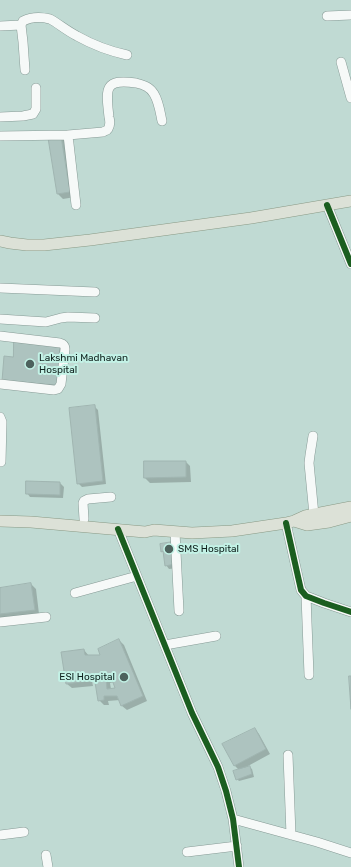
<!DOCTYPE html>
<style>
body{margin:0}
canvas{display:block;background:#c0dad3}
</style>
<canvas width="351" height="867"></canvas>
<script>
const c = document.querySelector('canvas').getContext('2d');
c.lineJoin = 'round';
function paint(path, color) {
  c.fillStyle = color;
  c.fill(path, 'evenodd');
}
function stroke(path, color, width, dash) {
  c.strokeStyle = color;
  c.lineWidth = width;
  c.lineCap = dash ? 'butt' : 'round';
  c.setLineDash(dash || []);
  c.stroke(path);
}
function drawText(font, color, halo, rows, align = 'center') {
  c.font = font + ' Rubik,sans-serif';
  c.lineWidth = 4;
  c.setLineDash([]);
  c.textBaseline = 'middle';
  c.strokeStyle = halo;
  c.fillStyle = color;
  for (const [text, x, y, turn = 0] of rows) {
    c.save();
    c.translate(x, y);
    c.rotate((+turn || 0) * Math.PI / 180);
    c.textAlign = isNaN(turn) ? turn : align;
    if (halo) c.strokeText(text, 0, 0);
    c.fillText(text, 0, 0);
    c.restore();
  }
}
paint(new Path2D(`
 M61 137 66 142 75 197 63 199 58 194Z
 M60 345 65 350 62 389 8 385 13 358Z
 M94 406 98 410 106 484 82 487 78 483Z
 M186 462 190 466 191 482 150 483 145 478Z
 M60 483 64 487 63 498 30 497 27 493Z
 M176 547 178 568 169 569 166 565 165 554 162 551Z
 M31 584 36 589 39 614 0 620V589Z
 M119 640 124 645 147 701 127 710 122 706 120 700 108 701 109 705H104L99 700 96 681H92L93 686 72 688 67 684 84 650 89 656H101ZM114 682 116 689H111L110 683Z
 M255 729 259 734 270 754 248 766 252 769 254 777 239 781 237 779 239 770 235 766Z`), '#0003');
const building = new Path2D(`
 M61 136 70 192 57 194 48 138Z
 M14 341 60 344 57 385 2 381 4 356 13 357Z
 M95 405 103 481 77 484 69 408Z
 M144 461H186V477L144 478Z
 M26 481 60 482V495L26 494Z
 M173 542 175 564 165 566 163 551 161 552 160 544Z
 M31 583 35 610 0 614V588Z
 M119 639 143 696 121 706 117 696H104V700L98 701 94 676 88 677V681L66 684 61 652 84 649 85 655H100L98 649ZM111 677 115 688 107 689 106 678Z
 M349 676H351V709Z
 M255 728 266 749 234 766 222 744Z
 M250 766 252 774 236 780 233 771Z`);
paint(building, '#adc3bf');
stroke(building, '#a0b5b1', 1);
const minor = new Path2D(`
 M327 16 351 15
 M0 26 21 25
 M341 62 351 98
 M25 70 23 42 21 25 23 21C31 17 41 17 50 19 59 24 67 31 77 36 93 45 109 51 127 55
 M0 117 23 116 33 114 36 109V88
 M68 135 76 205
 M0 136 68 135 103 132C104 131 107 131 108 129 110 126 110 121 109 117 106 90 103 78 136 83 144 85 150 87 154 94 159 102 160 112 162 121
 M327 205 351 264
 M0 288 95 292
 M0 319 46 322 61 318 68 317 95 318
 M0 336 60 343C64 344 65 345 65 349L61 384 58 389 54 390 0 384
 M0 417 2 422 1 462
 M313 436 310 455 309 463 314 515
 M84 519 83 503 84 501 88 499 111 497
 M286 523 301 590 306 596 324 603 351 612
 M118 529 192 713 218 767 226 791 233 819 239 867
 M175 532 179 611
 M75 593 137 576
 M306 596 309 675
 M0 622 46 617
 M165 645 216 636
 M288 755 291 835
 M233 819 317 842 351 853
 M0 835 24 832
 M187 852 237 846
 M46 855 48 867`);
const major = new Path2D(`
 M0 241 10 243 27 245H44L90 240 251 218 351 201
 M0 521 31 522 145 532 154 530 192 533 232 531 286 523 294 521 305 516 351 507
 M294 521 307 525 329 522 351 516`);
stroke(minor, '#869a95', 10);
stroke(major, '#899985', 12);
stroke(minor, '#f6f9f8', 9);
stroke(major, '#dce1d7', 11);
stroke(new Path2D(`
 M327 205 351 264
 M286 523 301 590 306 596 324 603 351 612
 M118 529 192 713 218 767 226 791 233 819 239 867`), '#1b5e20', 6);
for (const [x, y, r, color] of [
 [30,364,5,"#4d625d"],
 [169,549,5,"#4d625d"],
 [124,677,5,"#4d625d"]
]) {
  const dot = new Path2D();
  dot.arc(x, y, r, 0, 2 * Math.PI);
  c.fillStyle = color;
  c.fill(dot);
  stroke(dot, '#c3f2e6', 1.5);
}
drawText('10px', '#0f211d', '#c3f2e6', [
 ["Lakshmi Madhavan",39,358],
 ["Hospital",39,370],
 ["SMS Hospital",178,549],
 ["ESI Hospital",115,677,"right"]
], 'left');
</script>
